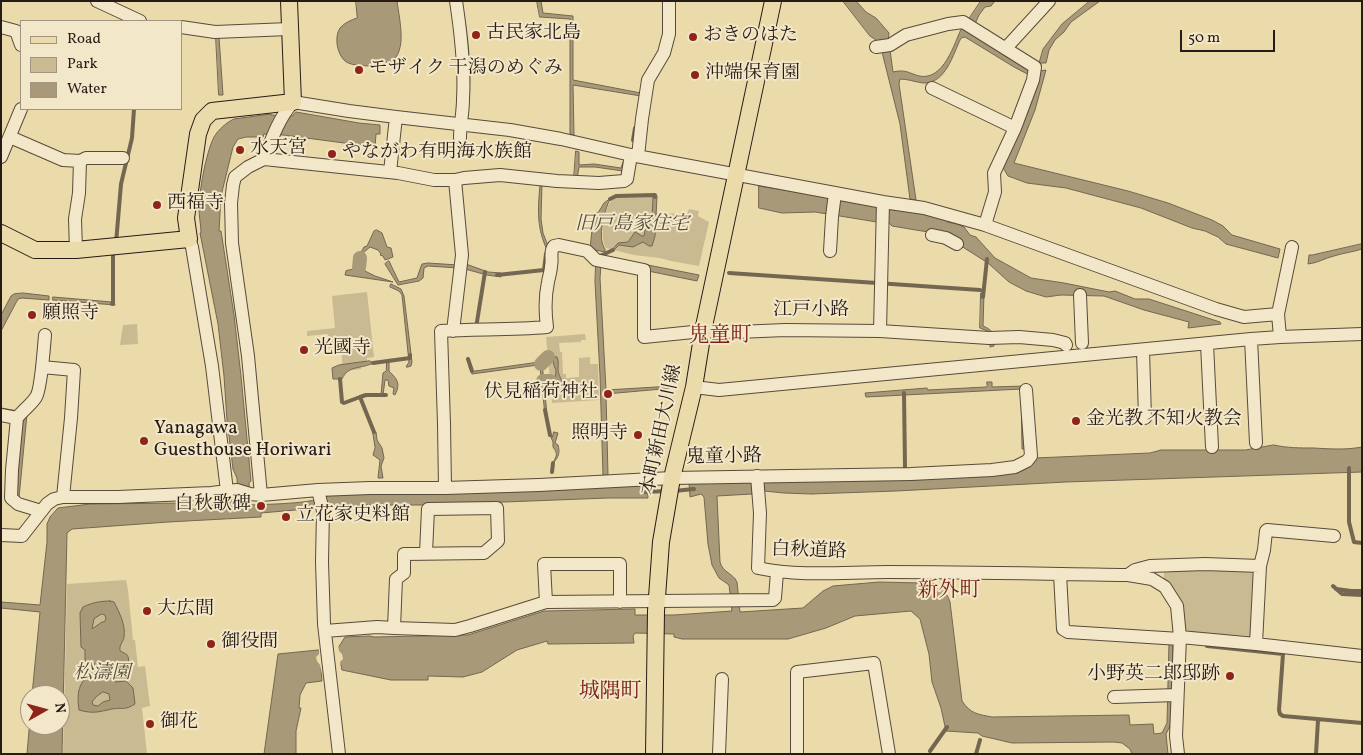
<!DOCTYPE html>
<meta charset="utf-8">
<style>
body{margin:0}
#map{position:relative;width:1363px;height:755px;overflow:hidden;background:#ebdaaa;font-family:Vollkorn,serif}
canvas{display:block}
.frame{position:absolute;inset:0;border:2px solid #271b16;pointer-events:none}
.legend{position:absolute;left:20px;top:20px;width:162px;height:90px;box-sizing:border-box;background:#f2e7c8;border:1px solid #a19581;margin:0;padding:6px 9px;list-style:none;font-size:15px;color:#271b16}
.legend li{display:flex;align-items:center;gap:10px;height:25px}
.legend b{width:25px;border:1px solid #a19581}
.north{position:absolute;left:20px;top:685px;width:50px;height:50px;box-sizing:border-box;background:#f2e7c8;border:1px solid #a19581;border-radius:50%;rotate:83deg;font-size:14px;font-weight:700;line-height:20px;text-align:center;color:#271b16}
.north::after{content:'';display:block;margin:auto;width:18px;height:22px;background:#8f2418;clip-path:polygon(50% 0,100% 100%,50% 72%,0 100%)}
.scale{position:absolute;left:1180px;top:30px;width:95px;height:22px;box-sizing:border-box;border:2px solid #271b16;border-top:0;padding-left:6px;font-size:15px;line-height:18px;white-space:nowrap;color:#271b16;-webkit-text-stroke:4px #f2e7c8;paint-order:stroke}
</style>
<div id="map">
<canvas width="1363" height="755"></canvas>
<div class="frame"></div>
<ul class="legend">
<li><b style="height:6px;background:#ebdaaa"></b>Road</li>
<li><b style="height:14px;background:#caba91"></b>Park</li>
<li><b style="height:14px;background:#a89978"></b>Water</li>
</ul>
<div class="north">N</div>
<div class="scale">50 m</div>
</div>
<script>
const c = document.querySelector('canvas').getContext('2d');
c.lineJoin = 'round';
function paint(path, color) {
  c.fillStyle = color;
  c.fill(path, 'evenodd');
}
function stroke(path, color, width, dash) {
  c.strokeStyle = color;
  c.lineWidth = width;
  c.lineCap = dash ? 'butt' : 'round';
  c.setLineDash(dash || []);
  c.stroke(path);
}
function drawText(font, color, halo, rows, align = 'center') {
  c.font = font + ' Vollkorn,"Noto Serif JP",serif';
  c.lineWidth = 4;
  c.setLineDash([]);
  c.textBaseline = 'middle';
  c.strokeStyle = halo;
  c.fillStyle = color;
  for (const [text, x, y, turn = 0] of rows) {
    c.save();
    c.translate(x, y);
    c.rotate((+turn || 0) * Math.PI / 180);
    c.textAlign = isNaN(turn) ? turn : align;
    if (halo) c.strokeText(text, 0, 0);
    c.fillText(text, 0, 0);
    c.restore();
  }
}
paint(new Path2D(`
 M657 196 656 213 687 214 689 209 699 211 698 216 709 222 699 266 671 261 660 258 634 255 606 248C599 237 604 204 615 197Z
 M367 292 374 357 367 358V364L361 365V369L343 371 341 348 329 349 328 334 307 336V331L335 328 332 296Z
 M137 324 138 344 120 345 123 325Z
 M585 334 586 340H581V342L559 343 560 352H562L563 374H566V378L579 377V358L590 357V364H598L599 400 552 403 546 337Z
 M1203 570 1254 572 1251 636 1185 634 1164 581V572Z
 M126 580 128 590 133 640H135L138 667 145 666 150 706 142 708 147 754H63L67 584Z`), '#caba91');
const water = new Path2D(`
 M356 1H397C399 16 404 38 399 51 393 69 374 67 359 65 354 65 349 64 345 61 337 54 334 37 340 28 344 23 351 20 357 18Z
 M537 1H541L543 13 573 16V80L641 93V96L573 85 574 135 570 134V19L540 17Z
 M843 1H856L866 12 876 18 889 33 888 42 876 43V40L870 36Z
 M981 1H995L991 6 985 7 979 15 975 24 969 19Z
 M1090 1H1100L1071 22 1064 32 1055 40 1049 50 1046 63H1039L1043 49 1062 24Z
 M962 27 1039 71 1046 70 1035 110 1014 163 1128 191 1168 203 1212 220 1223 226 1232 235 1280 249 1278 258 1226 244 1218 237 1205 231 1192 228 1141 208 1066 188 1027 183 1008 176 1002 166 1031 76 1014 67 965 37 961 38C953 54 946 84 923 83 915 82 908 79 900 79L899 84 916 200 910 199 900 124 882 52 890 50 893 72C905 69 909 73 919 76 944 81 954 44 962 27Z
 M216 37H219L223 95H219Z
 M296 112 359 123 380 125V134H376L375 147 283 135 264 134 263 137H246L238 139 233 147 221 196 219 231H221L234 315 241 376 251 481 249 483 250 504 252 505C268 504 323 504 332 493L647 484 648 498H608L426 505H366L329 507 261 513V517L168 522 72 529 67 533 62 754H27L30 719V725H60V695H32L40 612 1 608V602L40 605 47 542V524L50 517 58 508 90 504 184 503 198 506 223 505V501L238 499 237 478 233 469 227 420 224 376 218 324 200 233H201C201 225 199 217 199 209 199 191 206 153 214 137 218 130 227 122 234 119L271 114V115L292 116Z
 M576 151 579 152V165L594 164 621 168 623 162H625L623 171 595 167H579L577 179 574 177Z
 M540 184H542L541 219 543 233 550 251 548 252C536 227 538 210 540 184Z
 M759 186 892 207 945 219 947 222 957 224 964 227 970 235 976 237 995 258 1031 278 1064 283 1109 292 1115 291 1135 299H1149L1220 322 1221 324 1188 328 1189 322 1144 310 1104 296 1061 295 1046 297 1026 291 1009 282 988 263 950 239 940 234 892 226 888 222 883 223 815 212 782 213 759 208Z
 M657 196 655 236 652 246H649L643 242 633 247 619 245 614 250H612L618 243 628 242 635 232 642 236H644L646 225 652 221 653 197Z
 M610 199C604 211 597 238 605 249V252L590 249 592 230 595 213H598L604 203Z
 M377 230 382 233 387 247 391 248 393 257 385 260 383 256 380 255 381 254 378 250 370 247 363 253 362 258 359 256 364 247 367 246 374 231Z
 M1362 244V249C1353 252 1343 253 1334 256 1325 258 1318 263 1308 264L1309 255H1312Z
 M602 256 699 275 697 281 648 271Z
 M389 261 399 282 417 278 420 269 422 264 428 263 458 265V268L428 266 424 268 423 278 419 281 398 285 385 264Z
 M466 264 488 272 501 273V277L487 275 465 269Z
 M596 264 601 265 600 278 606 390 673 386V388L606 394 608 476H603L600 375 595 282Z
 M359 268 375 276 393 282 345 275 346 271Z
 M391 284 401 289 404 296 412 362 411 366 408 367H406L409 362 402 295 399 291 390 287Z
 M23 293 49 296V300L22 298 18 299 1 331V315L11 296 14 294Z
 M981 293H984L983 326C995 331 993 334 994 346L990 347V332L980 328Z
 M53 297 112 302 114 301 115 305 53 300Z
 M548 356 557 357C559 362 558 364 558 369 558 376 563 379 562 386L557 387 554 381H550V380H554C559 368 553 369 553 359L548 358Z
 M370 361 373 363C362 369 348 365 342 379H333L332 368 339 365Z
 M387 361H389V371C397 379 401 383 395 395L393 394 394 388 389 386 388 380H385L383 395H381L383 373 386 371Z
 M542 362 547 415H545L540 367 538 365 472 374 469 367 472 368 473 371Z
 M987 382H992V387L1024 386 1027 449H1022L1021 389 866 397 865 393 927 388 928 390 986 387 987 386Z
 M1 408 18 411 27 414 19 498H14L20 421 1 412Z
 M373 432H376L377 440 382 448 384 458 381 466 383 478H378L380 460 373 455 375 448Z
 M554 432 558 433 555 443 558 445C560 452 559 457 553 463 557 455 558 454 553 447V442L550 435 552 437Z
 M1274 445C1287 448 1300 448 1314 448 1330 449 1346 450 1362 447V472L1066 482 896 491 811 494 784 493 764 491 753 492 752 494 717 496 720 562C723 573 733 573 737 582L740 612 803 608 823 591 833 586 879 582 921 583 922 585 930 584V582C940 586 947 592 950 602L962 701C971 714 977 714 992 717L1129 715 1130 725 1153 724 1154 734 1162 733 1167 723 1169 642 1173 641V693L1171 724 1166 734 1168 754H1132L1130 749 1122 743 1114 742 1012 743 982 736 978 733 946 731 941 708 932 682 929 654 920 619 911 611 855 616 826 628 788 639H682L674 637V634L635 633 633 636 634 643 548 644 547 641 517 650 482 672 463 677 428 676V680H391L342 670 341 665 321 668 322 681 306 683 300 695 299 708H301L296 731V754H264L278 654 338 648 345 637 370 636 374 637 468 635 544 611 635 609V615H674L732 611 729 585 719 578 712 565 708 544 704 497 701 494 690 497 689 483 747 480 752 484 763 478 938 475 1035 458 1150 453 1161 450H1245Z
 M110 601 114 602C119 612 126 625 124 637 123 643 119 644 120 651 122 652 127 654 127 655 133 663 120 675 115 680V682L126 681 133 688 135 704C124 711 123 707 112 709 98 712 93 714 79 710 76 689 80 682 95 668L94 663 85 661V650L81 647 80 613 83 607C91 603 100 601 110 601ZM102 614 105 615 106 619 104 622H102L92 629 94 619ZM103 692 109 694 110 700 103 702 98 706 93 705 92 702 96 697Z`);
paint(water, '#a89978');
stroke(water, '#746751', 1);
paint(new Path2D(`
 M338 643 339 651 342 654 343 659 340 662 341 671H340L339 668 323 670 324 674H322L320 665 317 661 316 657 319 654V648L337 646Z`), '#ebdaaa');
stroke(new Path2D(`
 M633 140 635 128
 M610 199 616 196 655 195V197
 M116 243 121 184 132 138 134 109
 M600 256 613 250
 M729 273 980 290
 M497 275 544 270 546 254
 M983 297 987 259
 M112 304H113V250
 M476 328 485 272
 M468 359 472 371
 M373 363 410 358V355
 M340 379 342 402 344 403 360 397 374 432
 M904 393 905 467
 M360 397 366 395H386
 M545 410 550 435
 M1349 468V522L1354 542 1362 543
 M552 472 553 463
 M674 491 694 489
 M644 492 667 491
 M1333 586 1342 594 1362 595
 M1336 589 1351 591H1362
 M1207 646 1283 654 1279 710 1280 714 1283 716 1362 723
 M930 751 947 727
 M976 754 980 740
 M1316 754 1318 720`), '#746751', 4);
stroke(new Path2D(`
 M359 268 360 258
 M541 364 548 357
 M543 381H550`), '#a89978', 14);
const minor = new Path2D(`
 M97 1 140 21
 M456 1C461 34 465 66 463 99 463 113 460 124 460 138
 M1 27 16 31 21 45
 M181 27 215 32 289 29
 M876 47 890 45 906 35 948 24 963 22 1035 67 1033 80 1015 128 994 173 995 192 985 225
 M1006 48 1049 1
 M932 88 1015 128
 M10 137 63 160 80 161 86 158H123
 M638 156 642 119 648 80 664 53 669 34V1
 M1 157 21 109
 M264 159 398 173 434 180H455L464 178 500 175 557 181 599 183 624 181 627 179 631 155
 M390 172 396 117
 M932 235 946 238 957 244
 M189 239 192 247 212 366 227 491
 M76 250 75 219 79 193 80 161
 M830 251 832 217 835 193
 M1080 295 1082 343
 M453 331 462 255 455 180
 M880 331 883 202
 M1280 337 1278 314 1292 247
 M1251 339 1256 443
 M1207 344 1212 447
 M1143 350 1145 418
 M42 367 74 370 71 418 63 497
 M694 387 719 390 1251 339 1280 337 1362 334
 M1 415 17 418
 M757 476 760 513 758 568C801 577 845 572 888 572 968 572 1048 574 1128 575L1152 579 1165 587 1177 606 1180 637 1176 736 1178 754
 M445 488 444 424 441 331C476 329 512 330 547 327 545 312 545 296 548 282 549 276 551 271 551 266 553 258 549 252 554 246L559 245 587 251 596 260 644 270V337L703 331 738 332 785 330 880 331 989 338 1019 337 1053 340 1065 343 1066 345
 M318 490 323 511 322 562 324 624 339 754
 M261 495 248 356 232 243 231 203 233 185 235 177 248 167 264 159C272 138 279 118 293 102L349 111 396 117 510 130 561 139 631 155 883 202 924 208 985 225 1216 309 1244 317 1278 314
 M41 511 18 504 11 498 12 470 17 418C23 410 31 405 36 397 41 390 44 347 45 335
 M1 535 22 536 47 504 54 499 63 497H118L211 493 237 490 250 494 261 495 318 490 370 488H445L539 485 672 478 911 474 992 470 1015 467 1027 461 1031 456 1026 390
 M1060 574 1063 629 1068 632 1180 639
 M1128 575 1135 570 1150 566 1205 564 1260 566 1264 550 1266 531 1267 530 1334 536
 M546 602 544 564H620V602
 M394 628 396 579 404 573V554L484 553 498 541 497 508 428 509 426 553
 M325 631 377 627 394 628 455 630 470 626 546 602 773 600 775 598 777 572
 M1180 637 1256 644 1362 656
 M1256 644 1260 566
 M1114 697 1177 695
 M719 754 722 679
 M797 754V672L874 663 889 754`);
const major = new Path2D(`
 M1 233 35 250H76L189 239 186 218 198 134 203 120 212 111 293 102 289 1
 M654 754 656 611 661 542 672 478 694 387 703 331 773 1`);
stroke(minor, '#584b3b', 14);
stroke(major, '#271b16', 18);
stroke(minor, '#f2e7c8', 12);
stroke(major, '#ebdaaa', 16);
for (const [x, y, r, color] of [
 [476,35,5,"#8f2418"],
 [693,37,5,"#8f2418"],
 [359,70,5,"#8f2418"],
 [695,75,5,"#8f2418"],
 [240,150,5,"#8f2418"],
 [332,154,5,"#8f2418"],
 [157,205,5,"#8f2418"],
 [32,315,5,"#8f2418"],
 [304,350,5,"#8f2418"],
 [608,394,5,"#8f2418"],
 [1076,421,5,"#8f2418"],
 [638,435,5,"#8f2418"],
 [144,441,5,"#8f2418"],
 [261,506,5,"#8f2418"],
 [286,517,5,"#8f2418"],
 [147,611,5,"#8f2418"],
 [211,644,5,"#8f2418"],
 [1230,676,5,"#8f2418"],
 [150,724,5,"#8f2418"]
]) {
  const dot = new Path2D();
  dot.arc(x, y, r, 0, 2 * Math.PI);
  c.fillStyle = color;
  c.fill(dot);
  stroke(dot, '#f2e7c8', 2);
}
drawText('19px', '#271b16', '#f2e7c8', [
 ["古民家北島",486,35],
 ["おきのはた",703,37],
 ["モザイク 干潟のめぐみ",369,70],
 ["沖端保育園",705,75],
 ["水天宮",250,150],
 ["やながわ有明海水族館",342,154],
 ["西福寺",167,205],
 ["願照寺",42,315],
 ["光國寺",314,350],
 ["伏見稲荷神社",598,394,"right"],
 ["金光教 不知火教会",1086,421],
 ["Yanagawa",154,430],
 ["Guesthouse Horiwari",154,452],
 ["照明寺",628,435,"right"],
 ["白秋歌碑",251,506,"right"],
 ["立花家史料館",296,517],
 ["大広間",157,611],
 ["御役間",221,644],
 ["小野英二郎邸跡",1220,676,"right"],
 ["御花",160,724]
], 'left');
drawText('italic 19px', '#584b3b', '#f2e7c8', [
 ["旧戸島家住宅",632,226],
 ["松濤園",102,675]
]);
drawText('19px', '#271b16', '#f2e7c8', [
 ["江戸小路",811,312],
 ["本町新田大川線",663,430,-78],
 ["鬼童小路",724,458,-1],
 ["白秋道路",809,552,2]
]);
drawText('21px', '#7a1f14', '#f2e7c8', [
 ["鬼童町",720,337],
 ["新外町",949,592],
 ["城隅町",610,693]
]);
</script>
